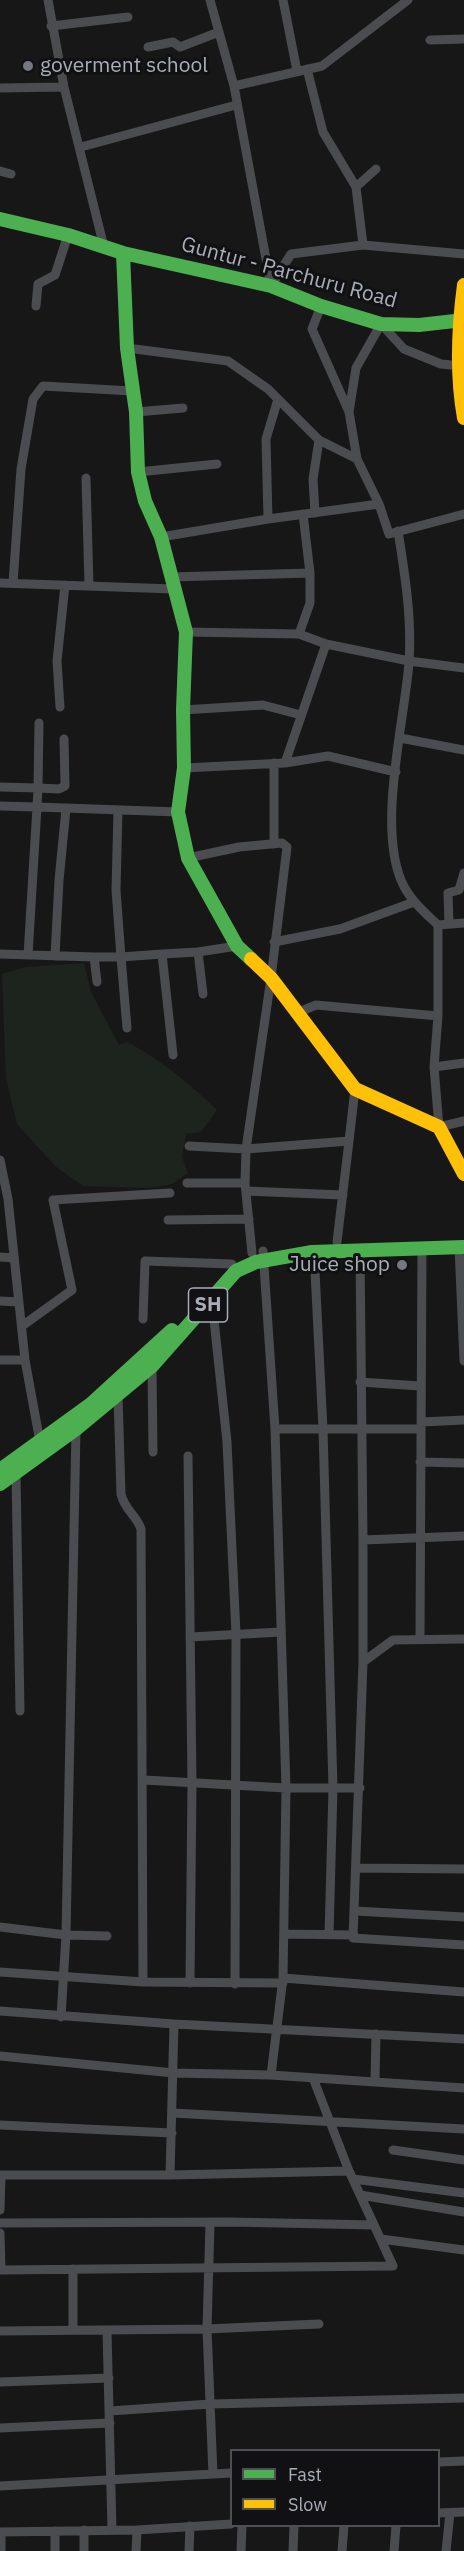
<!DOCTYPE html>
<style>
body{margin:0}
#map{position:relative;width:464px;height:2551px;overflow:hidden;background:#171717;font-family:"IBM Plex Sans",sans-serif}
canvas{display:block}
.legend{position:absolute;left:230px;top:2449px;width:210px;height:78px;box-sizing:border-box;background:#111113;border:2px solid #4d4f55;margin:0;padding:8px 10px;list-style:none;font-size:18px;color:#a8adb8}
.legend li{display:flex;align-items:center;gap:12px;height:30px}
.legend b{width:30px;border:2px solid #4d4f55}
</style>
<div id="map">
<canvas width="464" height="2551"></canvas>
<ul class="legend">
<li><b style="height:8px;background:#4caf50"></b>Fast</li>
<li><b style="height:8px;background:#ffc107"></b>Slow</li>
</ul>
</div>
<script>
const c = document.querySelector('canvas').getContext('2d');
c.lineJoin = 'round';
function paint(path, color) {
  c.fillStyle = color;
  c.fill(path, 'evenodd');
}
function stroke(path, color, width, dash) {
  c.strokeStyle = color;
  c.lineWidth = width;
  c.lineCap = dash ? 'butt' : 'round';
  c.setLineDash(dash || []);
  c.stroke(path);
}
function drawText(font, color, halo, rows, align = 'center') {
  c.font = font + ' "IBM Plex Sans",sans-serif';
  c.lineWidth = 6;
  c.setLineDash([]);
  c.textBaseline = 'middle';
  c.strokeStyle = halo;
  c.fillStyle = color;
  for (const [text, x, y, turn = 0] of rows) {
    c.save();
    c.translate(x, y);
    c.rotate((+turn || 0) * Math.PI / 180);
    c.textAlign = isNaN(turn) ? turn : align;
    if (halo) c.strokeText(text, 0, 0);
    c.fillText(text, 0, 0);
    c.restore();
  }
}
paint(new Path2D(`
 M84 963 91 992 119 1045 128 1042C163 1062 188 1082 217 1110L201 1132 186 1134 182 1157 188 1173 172 1184 148 1188 83 1186 55 1166 17 1124 6 1078 2 974 26 967Z`), '#1d241e');
stroke(new Path2D(`
 M48 0 64 87 104 247
 M210 0 234 86 271 286
 M283 0 297 71
 M51 26 128 17
 M430 40 464 39
 M148 47 173 42 180 47 219 32
 M307 69 323 132 356 187 363 245
 M234 86 322 66 408 0
 M0 88 64 87
 M81 147 236 105
 M0 171 11 174
 M356 187 376 169
 M271 286 291 254 363 245 464 254
 M36 306 38 284 55 275 68 235
 M321 306 312 329 349 412
 M127 348 228 361 268 389 319 440 357 459
 M461 366 441 364 404 349 381 324 356 368 349 412 357 459 379 504 389 534 464 514
 M136 412 183 408
 M138 472 217 464
 M86 478 89 586
 M315 513 313 479 319 440
 M303 514 310 573
 M268 519 266 439 278 399
 M398 531C405 575 412 618 409 663 404 723 378 824 401 880 408 898 424 912 438 925L464 923
 M161 537 268 519 379 504
 M171 577 310 573V603L299 634
 M0 583 174 589
 M13 583 21 469 33 399 43 386 132 391
 M186 632 299 634 326 644 409 661 464 668
 M60 707 57 661 65 585
 M183 710 263 705 301 715
 M39 723 38 788 59 789 65 786 64 739
 M400 738 464 750
 M274 763V844
 M285 763 326 644
 M184 768 285 763 328 756 396 772
 M0 787 38 788 37 807 0 806
 M188 858 239 847 282 843 287 847 271 978 246 1149 245 1183 252 1253
 M449 924 448 893 459 890 464 873
 M438 925V1016L434 1067 439 1127 464 1121
 M274 942 340 929 414 902
 M0 954 94 957
 M28 955 37 807 178 812
 M55 956 59 880 66 809
 M97 982 94 957H121L116 890 118 810
 M203 994 198 952 237 946
 M299 1012 316 1005 438 1016
 M127 1028 121 957 162 954
 M173 1055 162 954 198 952
 M434 1067 464 1063
 M189 1146 246 1149 349 1141 355 1089
 M0 1160 8 1199 25 1360 40 1442
 M187 1183H245
 M246 1191 343 1195
 M168 1220 249 1219
 M337 1242 349 1141
 M459 1247 464 1361
 M360 1250 363 1540 464 1536
 M263 1251 275 1429 286 1788 283 1978 271 2075
 M314 1252 323 1429 333 1788 329 1935
 M0 1257 14 1258
 M0 1301 18 1302
 M212 1301 227 1442 236 1634 235 1984
 M143 1319 145 1261 232 1264
 M22 1326 72 1290 53 1200 170 1193
 M0 1360H25
 M152 1366 153 1452
 M360 1382 420 1386
 M118 1396 121 1494C124 1509 137 1516 141 1529L143 1982
 M421 1422 464 1420
 M275 1429H421
 M188 1456 192 1783 190 1983
 M420 1462 464 1463
 M16 1473 20 1711
 M363 1540V1662
 M190 1637 281 1632
 M420 1638 422 1248
 M464 1639 393 1640 363 1662 353 1938 464 1945
 M144 1780 286 1788H360
 M357 1868 464 1869
 M355 1911 464 1917
 M0 1927 66 1935 107 1936
 M285 1934 354 1935
 M0 1972 143 1982 283 1983
 M283 1978 464 1992
 M0 2011 174 2024 464 2039
 M61 2017 66 1935 76 1429
 M0 2056 174 2073 271 2075 464 2088
 M375 2080 376 2034
 M173 2113 464 2129
 M0 2125 172 2133
 M393 2150 464 2160
 M0 2175H170L349 2171
 M170 2175 174 2024
 M353 2179 464 2193
 M360 2195 464 2212
 M0 2210 1 2175
 M0 2223 231 2222 374 2225
 M210 2223 207 2329 213 2474
 M0 2233 1 2270
 M381 2239 464 2250
 M0 2270 393 2266 349 2171 313 2078
 M73 2329V2269
 M0 2331 207 2329 319 2324
 M107 2331 112 2530
 M0 2382 109 2378
 M110 2411 210 2404 464 2398
 M0 2428 110 2423
 M438 2462 464 2461
 M0 2486 231 2473
 M438 2513 464 2512
 M0 2532 137 2530 231 2524
 M1 2551V2532
 M55 2551V2531
 M84 2551V2530
 M136 2551 137 2530
 M189 2551 190 2526
 M241 2551 242 2526
 M293 2551 294 2526
 M342 2551 344 2526
 M394 2551 396 2526
 M446 2551 450 2513`), '#4b4c50', 9);
stroke(new Path2D(`
 M0 219 68 235 123 253 271 286 321 306 381 324 419 325 464 320
 M123 253 127 348 136 412 138 472 145 501 161 537 186 632 183 710 184 768 178 812 188 858 237 946 251 959
 M0 1470 91 1404 172 1330
 M0 1484 76 1429 152 1366 236 1271 256 1262 312 1252 464 1247`), '#4caf50', 14);
stroke(new Path2D(`
 M464 285C458 330 456 373 464 418
 M251 959 271 978 355 1089 439 1127 464 1174`), '#ffc107', 14);
for (const [x, y, r, color] of [
 [28,66,6,"#757880"],
 [402,1265,6,"#757880"]
]) {
  const dot = new Path2D();
  dot.arc(x, y, r, 0, 2 * Math.PI);
  c.fillStyle = color;
  c.fill(dot);
  stroke(dot, '#111113', 2);
}
for (const [x, y, w] of [
 [208,1305,39]
]) {
  const box = new Path2D();
  box.roundRect(x - w / 2, y - 17, w, 34, 4.5);
  c.fillStyle = '#111113';
  c.fill(box);
  stroke(box, '#a8adb8', 1.5);
}
drawText('bold 20px', '#a8adb8', null, [
 ["SH",208,1305]
]);
drawText('21px', '#a8adb8', '#111113', [
 ["goverment school",40,66],
 ["Juice shop",390,1265,"right"]
], 'left');
drawText('21px', '#a8adb8', '#111113', [
 ["Guntur - Parchuru Road",289,273,15]
]);
</script>
